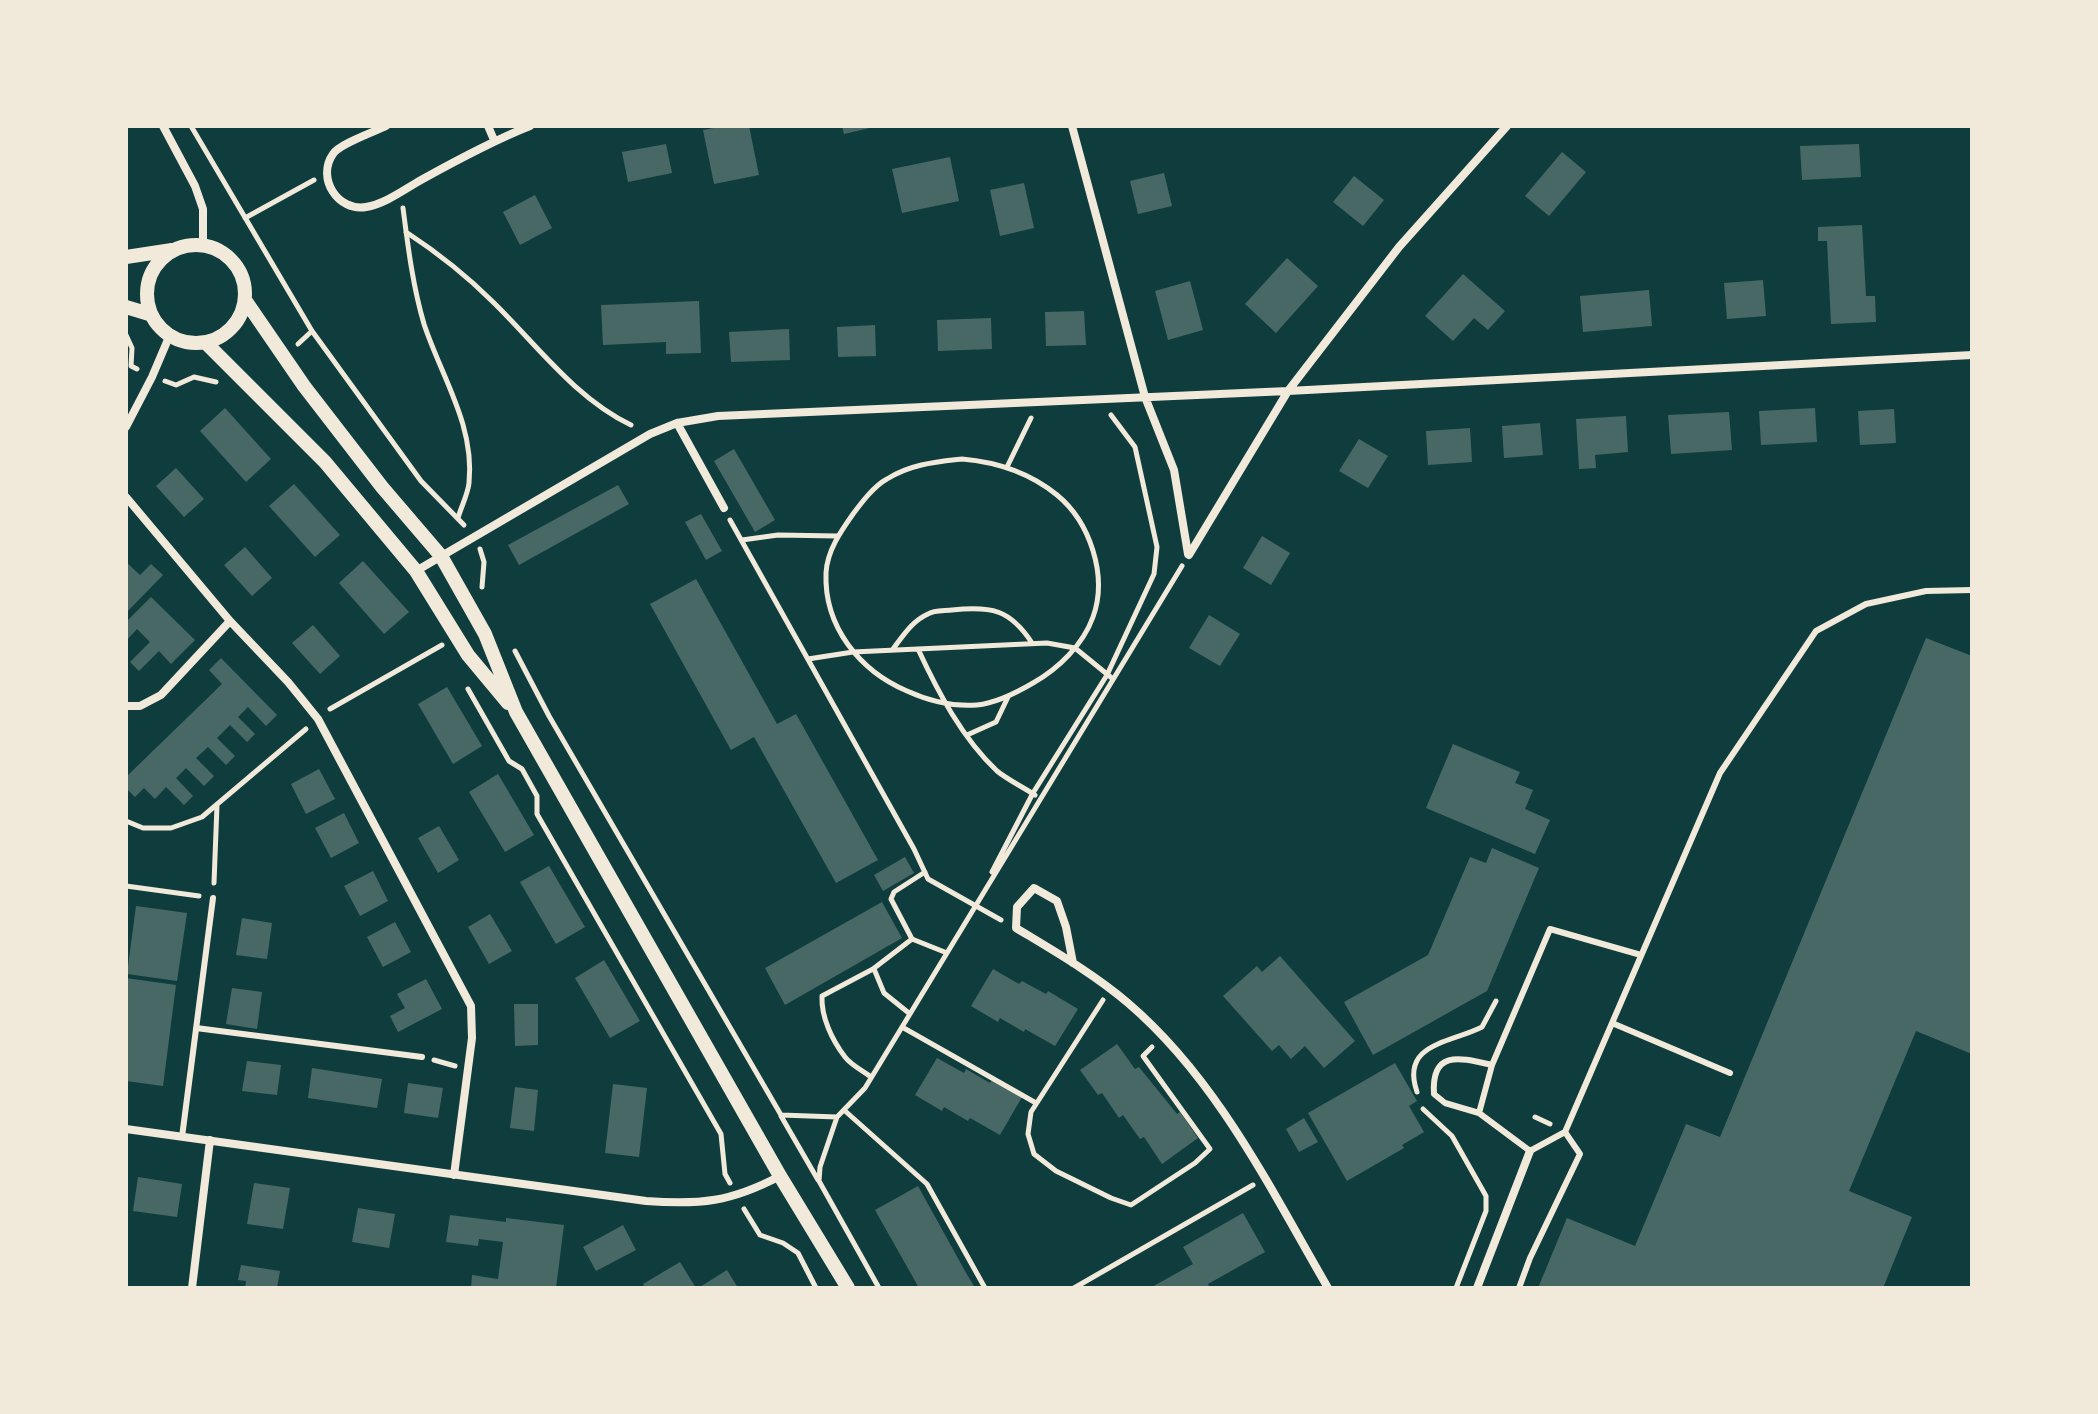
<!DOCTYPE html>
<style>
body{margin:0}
#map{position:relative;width:2098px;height:1414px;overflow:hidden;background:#0f3d3e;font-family:Poppins,sans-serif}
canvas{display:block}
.frame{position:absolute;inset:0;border:128px solid #f1e9da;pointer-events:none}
</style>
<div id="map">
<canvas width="2098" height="1414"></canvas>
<div class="frame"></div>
</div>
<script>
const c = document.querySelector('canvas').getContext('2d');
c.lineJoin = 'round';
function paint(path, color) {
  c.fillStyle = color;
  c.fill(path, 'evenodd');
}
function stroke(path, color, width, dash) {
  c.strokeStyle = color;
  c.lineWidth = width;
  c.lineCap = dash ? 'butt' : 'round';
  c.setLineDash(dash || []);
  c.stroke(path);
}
paint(new Path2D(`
 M724 126H749L759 175 714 184 703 130Z
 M842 126H874V127L844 134Z
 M666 144 672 173 628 182 622 152Z
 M1859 144 1861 177 1802 180 1800 146Z
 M1562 152 1586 172 1549 216 1525 196Z
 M950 157 959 201 902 213 892 169Z
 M1164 173 1172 206 1138 214 1130 181Z
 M1354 176 1384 200 1363 226 1333 202Z
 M1024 183 1034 228 1000 236 990 190Z
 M535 195 552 228 520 245 503 212Z
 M1862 225 1866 296H1875L1876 322 1831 324 1827 241H1818V227Z
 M1287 258 1318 286 1276 333 1245 304Z
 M1463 274 1505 311 1488 330 1474 318 1453 341 1425 316Z
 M1763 280 1766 316 1727 319 1724 283Z
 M1190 281 1203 330 1168 340 1155 291Z
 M1649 290 1652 326 1583 332 1580 296Z
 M699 301 701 353 666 354V342L603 345 601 305Z
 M1084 311 1086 345 1046 346 1045 312Z
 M991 318 992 349 938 351 937 320Z
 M875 325 876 356 838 357 837 327Z
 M789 329 790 360 731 362 729 332Z
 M225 408 271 459 246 482 200 431Z
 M1815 408 1817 442 1761 445 1759 411Z
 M1894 409 1896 443 1860 445 1858 411Z
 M1729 412 1732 450 1671 454 1668 415Z
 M1626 416 1628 452 1595 455 1596 468 1579 469 1576 419Z
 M1540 423 1543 455 1504 458 1502 426Z
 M1470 428 1472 462 1428 465 1426 431Z
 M1359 439 1388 456 1368 488 1339 471Z
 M734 449 775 520 755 532 714 461Z
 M176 468 204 499 184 517 156 486Z
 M294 484 340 535 315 557 269 506Z
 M618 485 629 504 519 565 508 545Z
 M701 514 722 551 706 560 685 522Z
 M1262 536 1290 553 1271 585 1243 568Z
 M245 547 272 578 252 596 224 565Z
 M363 561 409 612 384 634 339 583Z
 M126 562 140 575 151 564 163 575 126 613Z
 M696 579 777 724 796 714 878 860 836 883 754 737 731 750 650 604Z
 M151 597 195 640 171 664 159 651 139 671 130 662 150 642 137 629 126 641V622Z
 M1209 615 1240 634 1220 666 1189 648Z
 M313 625 340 656 320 674 292 643Z
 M1926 638 1972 656V1054L1916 1031 1849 1191 1912 1217 1883 1288H1538L1567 1218 1635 1246 1686 1124 1720 1137Z
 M221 658 277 715 266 726 248 707 238 717 255 734 247 742 230 725 217 738 235 756 226 765 208 747 196 758 214 776 204 786 186 768 176 778 193 796 184 805 166 787 155 799 144 788 135 797 126 788V777L222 684 209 670Z
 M447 687 482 746 453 764 418 704Z
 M1453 744 1520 772 1515 783 1533 790 1525 809 1550 820 1535 854 1426 808Z
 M319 769 335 799 306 814 291 784Z
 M498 774 534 835 505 852 469 792Z
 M344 813 359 843 331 858 315 828Z
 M439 826 459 860 438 873 418 838Z
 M1492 848 1539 868 1487 991 1373 1055 1344 1002 1428 955 1470 857 1486 863Z
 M905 857 914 873 883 891 874 875Z
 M549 866 585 927 556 944 520 882Z
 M373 871 388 901 360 916 344 886Z
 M882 902 902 938 785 1005 765 968Z
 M136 906 187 913 177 981 127 974Z
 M490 914 512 951 489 964 468 927Z
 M242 918 272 923 267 959 236 955Z
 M395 922 411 952 383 967 367 937Z
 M1280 956 1355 1041 1324 1068 1305 1046 1291 1059 1279 1045 1272 1051 1223 996 1257 966 1262 972Z
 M604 960 640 1021 610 1038 575 978Z
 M993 969 1019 984 1022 981 1046 994 1048 991 1078 1009 1055 1046 1025 1029 1024 1032 1000 1018 998 1022 971 1006Z
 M126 978 176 985 163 1086 126 1081Z
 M426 979 442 1009 398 1032 390 1016 405 1008 397 994Z
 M232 988 262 992 257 1029 226 1024Z
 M514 1004H538V1045L515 1046Z
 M1117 1044 1135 1069 1139 1067 1177 1114 1180 1112 1198 1138 1162 1164 1144 1137 1140 1139 1123 1115 1119 1118 1102 1093 1098 1095 1080 1070Z
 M937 1058 964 1073 966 1069 990 1083 992 1079 1022 1097 1000 1135 970 1118 968 1121 944 1107 942 1111 915 1095Z
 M247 1061 281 1065 277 1095 242 1091Z
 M1395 1063 1417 1101 1409 1106 1424 1132 1402 1145 1404 1148 1347 1181 1308 1113Z
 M312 1068 382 1079 377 1108 308 1098Z
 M408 1083 443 1088 438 1118 404 1113Z
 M613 1084 647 1088 639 1157 605 1153Z
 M515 1087 538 1090 534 1131 510 1128Z
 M1304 1118 1318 1142 1299 1152 1286 1129Z
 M138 1177 182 1184 177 1217 133 1211Z
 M254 1183 290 1188 283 1229 247 1224Z
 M918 1186 965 1271 975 1288H919L875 1210Z
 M358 1208 395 1214 389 1248 352 1242Z
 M1243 1213 1265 1252 1208 1284 1210 1288H1150L1193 1264 1183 1247Z
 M450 1215 506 1222V1218L564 1225 556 1288H471L472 1275 498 1279 503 1242 479 1239 478 1246 446 1242Z
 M623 1225 636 1250 596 1271 583 1247Z
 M680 1262 696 1288H645L643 1284Z
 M241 1265 280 1271 277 1288H245L246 1281 238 1280Z
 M727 1270 738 1288H697L703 1285Z`), '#486865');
stroke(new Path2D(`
 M191 126 312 331 421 481 464 525
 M403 208C408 247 413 287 424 324 441 376 475 425 469 483 468 494 461 507 458 518
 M245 218 314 180
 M406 232C438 253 466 275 493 302 537 345 575 398 631 425
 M126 335 132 348 131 366 137 369
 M298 344 312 331
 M165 381 176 385 194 377 216 382
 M962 459C997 462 1030 473 1057 495 1090 522 1108 576 1093 617 1083 645 1058 669 1033 683 1016 693 997 703 977 705 952 707 929 701 907 691 860 671 824 627 826 573 827 551 841 531 853 514 862 502 874 486 887 479 911 464 936 462 962 459Z
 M1007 467 1031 418
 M730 520 914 849 928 879 1001 920
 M742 540 778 535 837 536
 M480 549 484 562 482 587
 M893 649C903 636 912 621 928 614 934 610 944 611 952 610 991 606 1010 609 1032 643
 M918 649C938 692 962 738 997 771 1008 780 1023 787 1035 795
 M515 651 549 716 781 1115 837 1117
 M808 659 853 652 1047 643 1075 648 1113 679
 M468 689 509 761 522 769 537 796V814L721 1134 725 1174 730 1183
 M330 709 442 645
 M967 735 996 722 1008 697
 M126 821 143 828H171L202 817 306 729
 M992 872 1033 793 1107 675 1154 574 1157 547 1135 447 1111 415
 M214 883 217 805
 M126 886 199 896
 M912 939 947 953
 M874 969 884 993 910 1014
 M1103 1000 1031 1112 1028 1134 1034 1154 1056 1171 1111 1198 1131 1205 1195 1163 1210 1149 1143 1056 1152 1047
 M902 1027 1036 1103
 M434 1060 455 1066
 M871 1077C863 1071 851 1065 845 1057 832 1040 821 1017 822 996L873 969 912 939 891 899 894 892 925 872
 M1417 1092C1400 1043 1451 1043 1482 1027L1496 1001
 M1423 1109 1452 1136 1486 1196V1211L1456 1288
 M844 1110 927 1184 985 1288
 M781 1116 818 1180
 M1535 1117 1550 1124
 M744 1209 760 1235 783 1243 798 1253 816 1288
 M879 1288 819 1181 820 1167 837 1117 865 1088 1182 566
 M1074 1288 1253 1185`), '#f1e9da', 5);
stroke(new Path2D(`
 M1641 955 1550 929 1492 1065 1479 1113 1530 1151 1565 1132 1720 773 1816 631 1866 604 1926 591 1972 590
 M1612 1023 1730 1073
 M196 1028 422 1057
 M1479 1113 1445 1103 1434 1094C1431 1049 1461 1058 1492 1065
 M182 1137 213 898
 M1519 1288 1530 1258 1580 1154 1565 1132`), '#f1e9da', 6);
stroke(new Path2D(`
 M163 126 195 186 203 209V245
 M386 126C374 132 339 144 333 154 316 178 338 212 366 207 385 204 405 189 421 180 457 160 492 141 530 126
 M488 126 494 140
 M1072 126 1145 397 1174 470 1188 554
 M677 423 724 508
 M126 427 152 377 169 337
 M126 497 230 621 288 682 318 719 471 1006 472 1038 454 1175
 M1189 555 1288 391 1399 247 1507 126
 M416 571 650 434 677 423 718 416 1288 391 1972 355
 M126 706H140L161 695 230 621
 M1073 963 1066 927 1057 901 1034 888 1017 907 1016 928C1054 951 1094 974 1128 1003 1217 1079 1270 1188 1328 1288
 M126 1129 646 1201C700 1205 731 1202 780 1176
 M192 1288 210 1140
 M1477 1288 1530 1151`), '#f1e9da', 8);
stroke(new Path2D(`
 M147 294a49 49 0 1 1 98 0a49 49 0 1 1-98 0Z
 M126 257 172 250
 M245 300 304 386 382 487 441 556 485 634 516 712 780 1176 848 1288
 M126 307 149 314
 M206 343 325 462 416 571 468 655 508 703`), '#f1e9da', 14);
</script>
